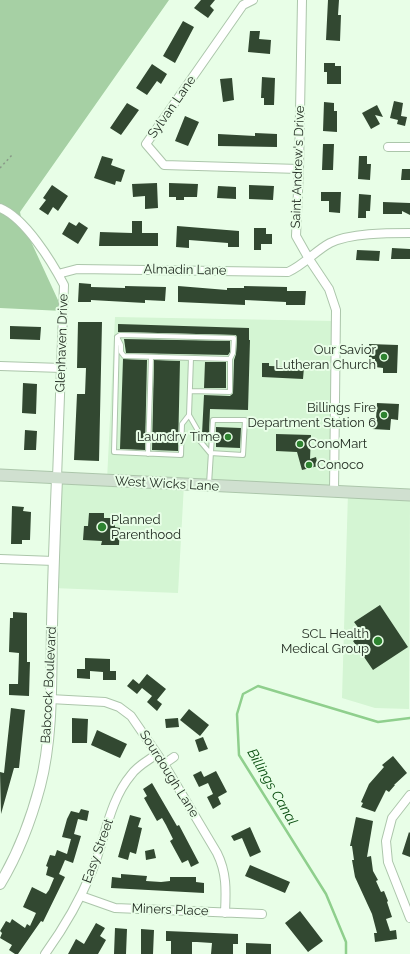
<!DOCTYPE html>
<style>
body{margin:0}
canvas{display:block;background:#e8fee7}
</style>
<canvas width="410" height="954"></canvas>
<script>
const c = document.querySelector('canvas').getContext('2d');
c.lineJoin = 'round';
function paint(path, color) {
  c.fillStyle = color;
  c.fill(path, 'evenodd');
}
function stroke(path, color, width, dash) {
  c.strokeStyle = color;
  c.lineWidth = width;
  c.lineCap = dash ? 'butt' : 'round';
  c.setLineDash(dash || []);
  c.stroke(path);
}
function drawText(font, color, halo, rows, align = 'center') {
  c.font = font + ' Raleway,sans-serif';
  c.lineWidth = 4;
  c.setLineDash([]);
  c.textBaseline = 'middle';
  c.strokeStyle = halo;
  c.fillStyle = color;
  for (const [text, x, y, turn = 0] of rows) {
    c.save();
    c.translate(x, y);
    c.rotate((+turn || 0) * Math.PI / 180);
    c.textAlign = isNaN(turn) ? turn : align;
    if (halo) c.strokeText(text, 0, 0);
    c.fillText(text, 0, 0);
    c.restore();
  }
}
paint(new Path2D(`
 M115 317 336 321 334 492 184 484 178 593 53 588 57 478 107 480Z
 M348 492 410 495 409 709 375 708 342 698Z`), '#d4f5d3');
paint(new Path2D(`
 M0 0H169L20 212 22 222 63 311 0 308Z`), '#a6d0a4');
stroke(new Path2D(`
 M346 954V942L326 894 239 755 237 714 243 694 258 686 378 722 410 718`), '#8fcf8d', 2.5);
paint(new Path2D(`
 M201 0H215L210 6 214 10 208 18 194 8Z
 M328 0H339L338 15H341L340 41 326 40Z
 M183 21 194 27 175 63 163 56Z
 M250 31H260L259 39 271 40 270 54 248 52Z
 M324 63H335V66H341V84H327V72H324Z
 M152 64 167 74 161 84 157 81 147 95 136 88Z
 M262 77 275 78 274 105H264V98H261Z
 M232 78 234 100 223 102 220 79Z
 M394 101 403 103 401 116 407 117 405 126 397 124 398 120 390 118Z
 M324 102 334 103V111H337V132L323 131Z
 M127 103 139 110 121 135 110 128Z
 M377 105 383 117 375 115 380 124 371 129 362 113Z
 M185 116 199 122 188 146 175 141Z
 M255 133 277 134V147L218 146V134L255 136Z
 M323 144H334L333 170H322Z
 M102 156 113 159 111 165 125 170 121 182 116 181 115 185 94 178Z
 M359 156H367V164H371L370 180 358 179Z
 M402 169H410V180H401Z
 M157 183 158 208 145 209V196L133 197 132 184Z
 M169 183 198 184 197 197H184V200H176V197H169Z
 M52 185 68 196 58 211 53 207 48 215 39 209 46 200 43 198Z
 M249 185 274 186 273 200 249 199Z
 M218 186 236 187V199L217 198Z
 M321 192H341L340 213 329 212V201H321Z
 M359 194 371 195 370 211H366V218H358Z
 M383 202 410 203V215L402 211V214H383Z
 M132 221H142V233H158V246H99L100 232 132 233Z
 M69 222 76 226 79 222 88 228 78 244 62 234Z
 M177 226 239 231V247H228V243L189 240V248L176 247Z
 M254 228H266V234H272V244H261V250H254Z
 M392 248 410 249V259H391Z
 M357 250 380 251 379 261 356 260Z
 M79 283 91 284V287L125 288V286L166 287 165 301 145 300V303L91 300V302H78Z
 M178 286 227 290V288H244V286L287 287V291H306L305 305H286V302L245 300V305L178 302Z
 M78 322H102L99 461 74 460 77 394H85L86 368H77Z
 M118 324 249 328V340H250L248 410 210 409 209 434H202L204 395 230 396 233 393 234 360 236 354 237 338 236 335 118 332Z
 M10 326 41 327 40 340 10 339Z
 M124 339 230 341V352L228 355 126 353Z
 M369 344 398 345 397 373H383V368L375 367V359H369Z
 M123 359 147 360 145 450 120 449Z
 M154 360 180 361 178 451 152 450Z
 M205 362H226V388H204Z
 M262 363H269V366L304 367 303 379 262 377Z
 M23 383 37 384 36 414 22 413Z
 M377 403 399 404 398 420 391 419 390 430 372 429 373 419H376Z
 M216 427 241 428 240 448 216 447Z
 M25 430 37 431 36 450H24Z
 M276 434 311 435 310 459 316 457 318 466 302 470 297 452 276 451Z
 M12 506 24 507 23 511 31 512 30 540H22V544H11Z
 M89 513H104V518H115V527L120 528 119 545H101L102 541 83 540 84 526H88Z
 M380 605 408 647 373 670 353 641 363 634 354 622Z
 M13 612 27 613V662H30L29 696 9 695V684H18L19 653 9 652 10 618H13Z
 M85 658 110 659V671H116V680H103V672L90 671V679L77 678V669H85Z
 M147 674 166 689 157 700 162 704 157 711 147 702 152 696 142 688 137 694 127 686 133 679 139 684Z
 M11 708 25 710 19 768H14L1 814 0 772 4 773Z
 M189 709 209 725 200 736 180 720Z
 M72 718 88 719 87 743H72Z
 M178 718 179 727 166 728 165 719Z
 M97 730 127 744 120 758 91 745Z
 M203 737 208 749 199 752 195 740Z
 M393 756 407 773 394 785H395L389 792 386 790 375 812 361 807 363 803 361 802 369 784 384 767 382 765Z
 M201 771 204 777 216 771 227 792 218 797 221 804 213 809 207 797 213 794 208 783 199 787 193 775Z
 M152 783 177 826 179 825 199 863 191 867 188 860 182 863 170 841 173 839 166 825 162 818 157 821 144 798 147 796 143 789Z
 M81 809 89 811 87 821 78 819 74 834 81 836 73 863 65 860 59 874 65 877 43 922 41 921 18 954H15L9 950 12 945 0 938 2 933 0 931 6 921 10 923 12 919 25 928 27 924 30 926 36 913 23 907 32 887 46 894 49 890 54 878 46 875 48 867 46 866 50 855 55 856 57 850 67 854 71 839 62 837 67 819 71 811 79 813Z
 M130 815 141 818 138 827 142 828 136 854 130 852 128 860 118 857Z
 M356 817 373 821 367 857 371 856 373 871 378 880 376 881 381 892 384 891 388 901 387 902 392 917 386 919 390 931 396 930 397 939 375 942 374 933H377L372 914 355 877 352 860H354L352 846H350Z
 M250 827 261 852 250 857 242 838 234 841 231 836Z
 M409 832 410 833V857L402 854Z
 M154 849 156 858 146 860 145 851Z
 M250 865 290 882 285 893 245 876Z
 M121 874 147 876 146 881 161 882 170 881V877H196V882L204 883V893L111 888 112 877 121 878Z
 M300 911 323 941 308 952 285 923Z
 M96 923 105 928 100 936 106 940 98 954H68L76 939 84 944Z
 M115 928 127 929 126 954H114Z
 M141 929 154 930 153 954H141Z
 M166 931 238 934V944H233V954H211L212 943 197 942H192V954H171V941H166Z
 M246 943 271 944V954H246Z`), '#324831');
const service = new Path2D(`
 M117 337 121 345V352L124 356 230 359 233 353 234 338 120 335 117 337 114 452 181 455 182 424 189 415
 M191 358 189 415 197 429 200 441 210 453 243 455 245 420H213L209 484
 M190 391 230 392V359
 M148 454 151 357`);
const minor = new Path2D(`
 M253 0 243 5 146 144 164 165 299 169
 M302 0 299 169 296 236 309 259 329 289 336 310 334 492
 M388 147H410
 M0 208C25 218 52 262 64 285L57 478
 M58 274 77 269 288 272C304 265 315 251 330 243 350 233 387 233 410 233
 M0 366 62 368
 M0 559 54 561
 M50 699 105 702 119 707 131 716 164 764 217 853C227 873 226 891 225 913
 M164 764 174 757
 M410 795 392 818 386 841 388 862 410 918
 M81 896 115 908 262 914
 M45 954C63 929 80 900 92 871 105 840 109 801 131 775 137 766 149 760 157 754`);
const tertiary = new Path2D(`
 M0 884C18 854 31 820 40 786 53 737 51 677 52 626 53 577 55 528 57 478`);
const secondary = new Path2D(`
 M0 475 410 495`);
stroke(service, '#acc6ab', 6);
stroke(minor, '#acc6ab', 10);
stroke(tertiary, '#acc6ab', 12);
stroke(secondary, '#acc6ab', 13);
stroke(new Path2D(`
 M0 168 12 155`), '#899988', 1.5, [2, 3]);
stroke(service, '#fff', 4);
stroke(minor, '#fff', 8);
stroke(tertiary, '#fff', 10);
stroke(secondary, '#d0e0d0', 11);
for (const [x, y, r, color] of [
 [384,357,4,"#2e8330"],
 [384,415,4,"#2e8330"],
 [228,437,4,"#2e8330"],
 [300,444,4,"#2e8330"],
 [309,465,4,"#2e8330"],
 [102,527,5,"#2e8330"],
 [378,641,5,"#2e8330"]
]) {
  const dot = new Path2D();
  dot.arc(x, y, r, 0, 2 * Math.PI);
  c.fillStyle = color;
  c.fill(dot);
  stroke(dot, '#e8fee7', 1.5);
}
drawText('13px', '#1f291f', '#e8fee7', [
 ["Sylvan Lane",172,107,-55],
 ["Saint Andrew's Drive",298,167,-88],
 ["Almadin Lane",185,270,1],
 ["Glenhaven Drive",62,343,-88],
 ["West Wicks Lane",167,484,3],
 ["Babcock Boulevard",49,685,-87],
 ["Sourdough Lane",169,774,58],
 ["Easy Street",98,851,-70],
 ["Miners Place",170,910,2]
]);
drawText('13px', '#1f291f', '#e8fee7', [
 ["Our Savior",376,350],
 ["Lutheran Church",376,365],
 ["Billings Fire",376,408],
 ["Department Station 6",376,423],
 ["Laundry Time",220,437],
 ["ConoMart",308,444,"left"],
 ["Conoco",317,465,"left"],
 ["Planned",111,520,"left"],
 ["Parenthood",111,535,"left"],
 ["SCL Health",369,634],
 ["Medical Group",369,649]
], 'right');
drawText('italic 14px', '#084d0f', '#e8fee7', [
 ["Billings Canal",272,787,60]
]);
</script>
